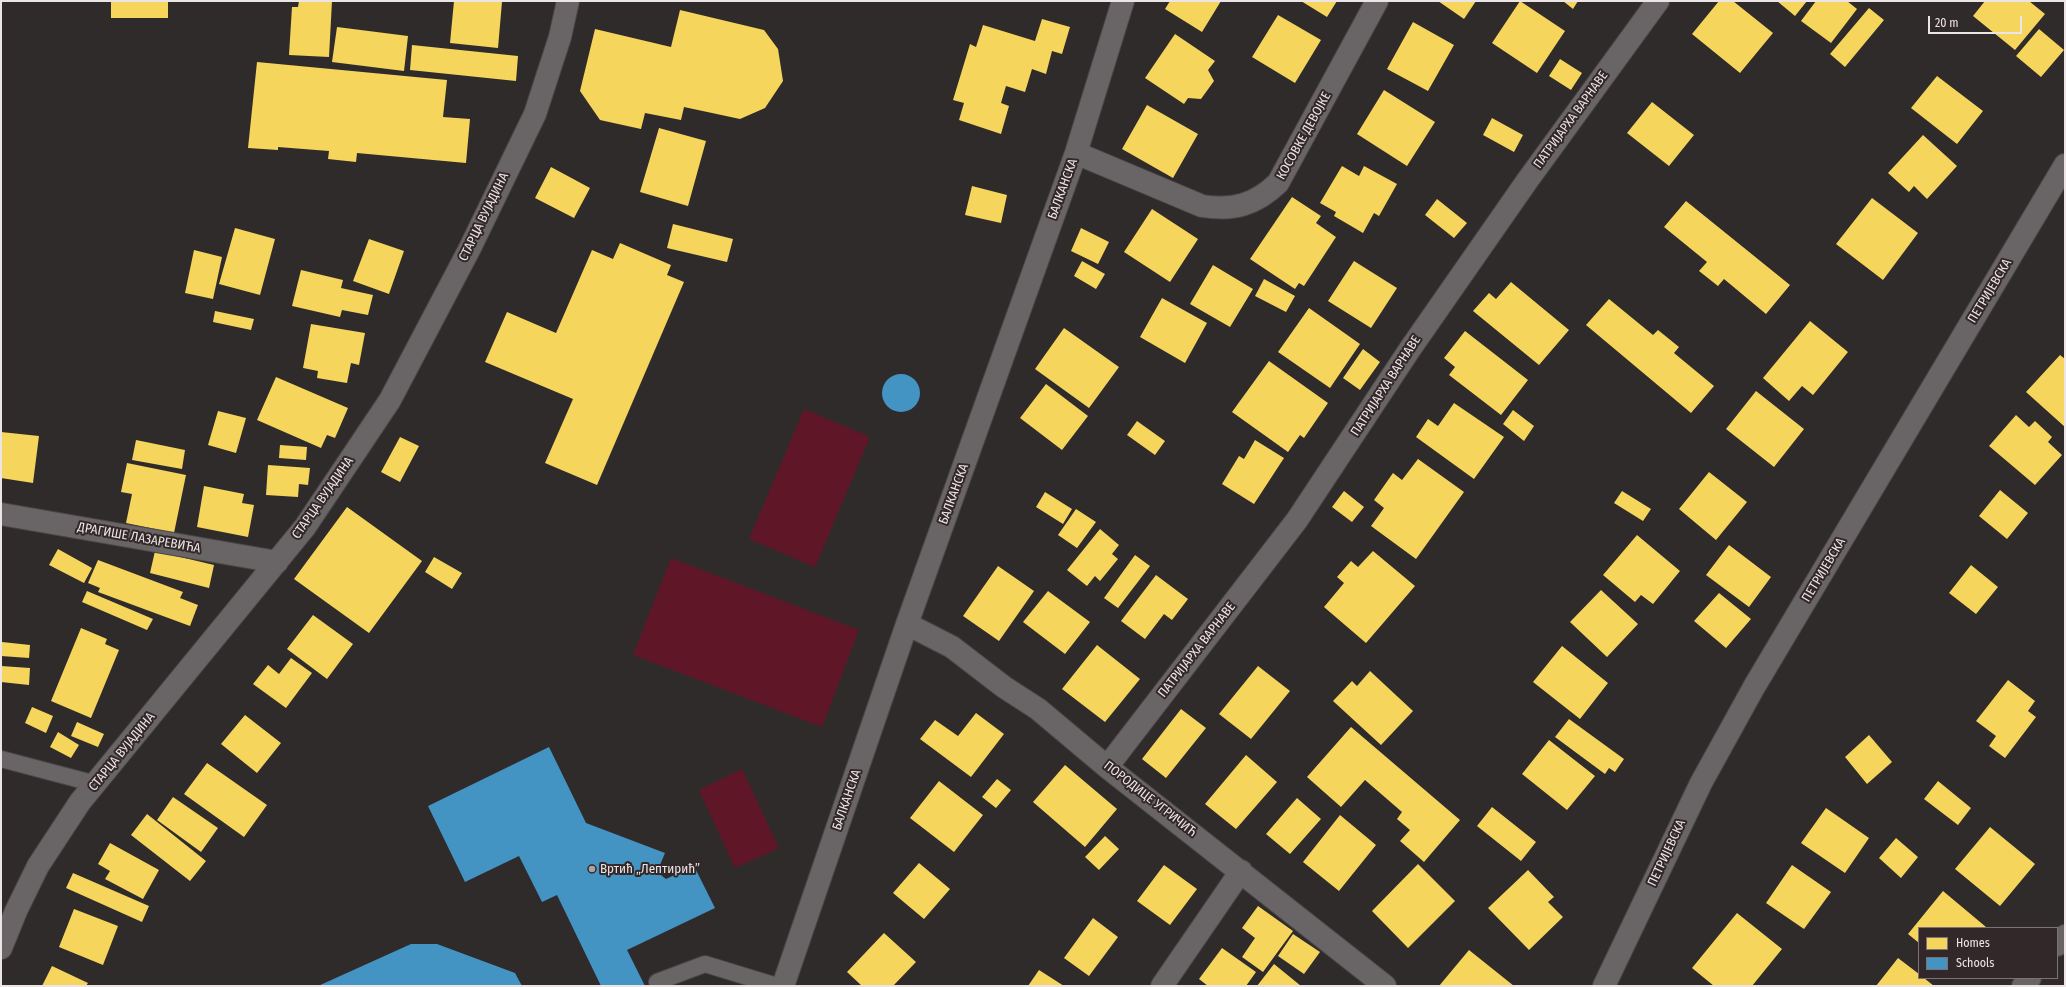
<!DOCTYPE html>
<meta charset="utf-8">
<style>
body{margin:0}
#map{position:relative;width:2066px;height:987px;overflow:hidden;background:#302b2b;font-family:"Fira Sans Condensed",sans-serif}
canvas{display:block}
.frame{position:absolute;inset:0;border:2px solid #ece4e5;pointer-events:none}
.legend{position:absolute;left:1918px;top:927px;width:140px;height:52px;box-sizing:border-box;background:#332829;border:1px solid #7d7374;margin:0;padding:5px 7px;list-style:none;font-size:12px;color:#ece4e5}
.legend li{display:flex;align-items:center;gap:8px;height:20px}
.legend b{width:20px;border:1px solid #7d7374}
.scale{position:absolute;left:1928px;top:16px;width:94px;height:18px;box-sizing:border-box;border:2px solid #ece4e5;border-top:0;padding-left:5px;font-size:12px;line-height:14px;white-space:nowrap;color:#ece4e5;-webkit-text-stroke:3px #332829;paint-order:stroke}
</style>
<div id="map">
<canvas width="2066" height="987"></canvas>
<div class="frame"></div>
<ul class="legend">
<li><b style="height:11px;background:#f6d55c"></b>Homes</li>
<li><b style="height:11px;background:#4393c3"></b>Schools</li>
</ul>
<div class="scale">20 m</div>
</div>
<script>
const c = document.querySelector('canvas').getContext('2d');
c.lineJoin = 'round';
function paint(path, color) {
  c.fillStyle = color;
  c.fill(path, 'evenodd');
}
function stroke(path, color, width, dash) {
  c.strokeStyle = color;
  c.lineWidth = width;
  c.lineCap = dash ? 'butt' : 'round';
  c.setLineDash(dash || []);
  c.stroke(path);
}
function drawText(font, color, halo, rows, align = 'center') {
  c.font = font + ' "Fira Sans Condensed",sans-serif';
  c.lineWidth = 4;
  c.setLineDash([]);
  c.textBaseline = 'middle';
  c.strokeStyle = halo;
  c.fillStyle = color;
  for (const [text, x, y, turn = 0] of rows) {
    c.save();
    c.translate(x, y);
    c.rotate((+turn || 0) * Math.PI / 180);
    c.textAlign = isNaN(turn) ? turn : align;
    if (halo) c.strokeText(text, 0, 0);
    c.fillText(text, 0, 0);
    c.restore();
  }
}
paint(new Path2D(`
 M804 409 870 437 815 567 749 539Z
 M671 558 859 630 822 727 633 655Z
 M742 769 779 848 735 868 699 790Z`), '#5f1728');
paint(new Path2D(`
 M111 1H168V18H111Z
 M299 1H332L329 57 289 55 292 7H298Z
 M454 1 502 2 498 48 450 43Z
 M1170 1H1221L1202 32 1165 9Z
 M1301 1H1337L1327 17Z
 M1438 1H1476L1464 19Z
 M1520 1 1565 31 1537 73 1492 43Z
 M1563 1H1578L1573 9Z
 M1719 1H1733L1773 33 1740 73 1692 34Z
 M1777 1H1807L1795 16Z
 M1816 1H1847L1857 9 1831 43 1801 21Z
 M1985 1H2029L2045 14 2015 50 1973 16Z
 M1869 8 1884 20 1845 67 1830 54Z
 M680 10 764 30 778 49 783 81 765 108 740 119 684 107 681 120 645 113 641 129 600 120 580 91 595 29 671 47Z
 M1278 15 1321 40 1295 83 1252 57Z
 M1042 19 1070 27 1062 54 1052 51 1046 74 1032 69 1025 92 1006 86 1001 103 1009 106 1001 134 959 120 964 103 953 100 970 44 976 47 983 25 1035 41Z
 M1413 22 1454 45 1428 91 1387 69Z
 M337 27 408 36 404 71 332 62Z
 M2039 29 2064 50 2041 77 2016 56Z
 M1175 34 1215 61 1208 70 1214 81 1201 99 1188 98 1184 104 1145 78Z
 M412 45 518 56 516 81 410 70Z
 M1560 59 1582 73 1571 90 1549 76Z
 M257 62 447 80 443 117 470 119 466 163 357 153 356 162 328 159 329 151 278 147V150L248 148Z
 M1937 76 1983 111 1957 144 1911 108Z
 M1384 90 1435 122 1407 166 1357 134Z
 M1652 102 1694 135 1669 166 1627 133Z
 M1147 105 1198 134 1173 178 1122 149Z
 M1492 118 1523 135 1514 152 1483 135Z
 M659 128 706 141 688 206 640 192Z
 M1923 135 1957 166 1927 199 1914 186 1909 192 1888 173Z
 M1342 166 1359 176 1364 166 1397 184 1379 216 1374 213 1363 233 1334 216 1336 212 1320 203Z
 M551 167 590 188 574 218 535 198Z
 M972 186 1007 195 1001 223 965 215Z
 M1292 197 1321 216 1316 223 1336 237 1304 286 1299 283 1295 289 1250 259Z
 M1872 198 1918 233 1883 280 1836 244Z
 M1437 199 1467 223 1454 238 1425 215Z
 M1686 201 1790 285 1766 314 1724 279 1718 286 1699 271 1707 262 1664 227Z
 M1152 209 1198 239 1170 282 1124 252Z
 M673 224 733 239 727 262 667 248Z
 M235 228 275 239 260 295 219 284Z
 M1081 228 1109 242 1098 264 1071 251Z
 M369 239 404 251 389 294 353 281Z
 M620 243 671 265 667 275 684 282 597 485 545 463 573 399 485 362 507 312 556 333 592 250 613 259Z
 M194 250 222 257 213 299 185 293Z
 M1082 261 1105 274 1096 289 1074 276Z
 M1354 261 1397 288 1371 328 1328 301Z
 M1213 265 1253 289 1230 327 1190 304Z
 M301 270 343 280 341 288 373 295 368 315 342 310 340 317 292 306Z
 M1264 279 1295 296 1286 312 1255 296Z
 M1511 282 1569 330 1539 365 1473 311 1489 293 1496 299Z
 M1162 298 1207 323 1185 363 1140 337Z
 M1609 299 1653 335 1658 330 1679 347 1674 353 1714 386 1691 413 1586 325Z
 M1309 308 1360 344 1330 388 1278 352Z
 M215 311 254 319 251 330 213 322Z
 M1810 321 1848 352 1813 395 1802 386 1789 401 1763 378Z
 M311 324 365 333 359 365 351 363 347 383 317 378 318 371 303 368Z
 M1064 328 1119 367 1089 408 1035 369Z
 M1465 331 1528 380 1501 415 1449 375 1455 367 1444 358Z
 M1363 349 1380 362 1360 390 1343 378Z
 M2060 355 2065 359V427L2026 392Z
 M1269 361 1328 403 1304 438 1300 435 1288 452 1232 412Z
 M276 377 348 408 335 438 327 435 321 448 257 420Z
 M1046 384 1088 416 1062 450 1020 418Z
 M1756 391 1804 429 1774 467 1726 429Z
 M1454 403 1504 437 1474 479 1416 437 1428 419 1438 426Z
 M1513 410 1534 426 1524 441 1503 424Z
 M218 411 246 418 236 453 208 445Z
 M2016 415 2029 427 2035 421 2052 437 2048 442 2062 455 2035 485 1989 446Z
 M1137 421 1165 441 1155 455 1127 435Z
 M1 432 39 436 33 483 1 478Z
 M400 437 419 446 400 482 381 472Z
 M136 440 185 450 182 469 132 460Z
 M1255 440 1284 458 1254 504 1222 484 1239 456 1244 459Z
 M280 445 307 447 306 460 279 458Z
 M1418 459 1464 492 1416 559 1371 526 1384 508 1374 500 1393 473 1402 480Z
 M127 463 186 475 174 533 126 523 132 494 121 492Z
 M268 465 310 468 308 485 299 484 298 497 266 495Z
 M1709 472 1747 502 1716 540 1679 509Z
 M204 486 244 494 242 503 254 505 248 537 197 527Z
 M2000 490 2028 513 2007 539 1979 516Z
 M1344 491 1364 507 1352 522 1332 507Z
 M1622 491 1651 509 1643 521 1614 503Z
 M1045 492 1072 509 1063 524 1036 507Z
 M347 507 422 561 369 633 294 579Z
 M1076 509 1096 522 1077 548 1058 535Z
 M1100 529 1119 545 1112 554 1118 559 1100 581 1095 576 1087 586 1067 570Z
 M1637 535 1680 571 1653 604 1641 595 1635 602 1603 575Z
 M1729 545 1771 577 1749 607 1706 575Z
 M58 549 92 568 84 583 49 565Z
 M155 551 214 565 209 588 150 573Z
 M1373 551 1415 586 1366 643 1324 607 1344 583 1337 577 1351 561 1358 567Z
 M1135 555 1150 566 1118 608 1104 598Z
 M434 557 462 573 452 589 425 572Z
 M98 560 183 592 180 598 198 605 190 626 98 592 100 588 88 583Z
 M1971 565 1998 587 1976 614 1949 593Z
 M998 566 1034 591 999 641 963 616Z
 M1156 575 1188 599 1172 620 1164 614 1145 639 1121 621Z
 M1601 590 1638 624 1607 657 1570 622Z
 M87 591 153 619 147 630 82 602Z
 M1048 591 1090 622 1065 654 1023 622Z
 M1719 593 1751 619 1726 648 1694 621Z
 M313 615 353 644 327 679 287 649Z
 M81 628 107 639 105 644 119 650 91 718 51 701Z
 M2 642 30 645 29 658 1 656Z
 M1097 645 1140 679 1105 722 1062 689Z
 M1562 646 1608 683 1580 719 1533 682Z
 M291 658 312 673 286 708 253 684 268 665 279 674Z
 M1 666 30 668 29 685 1 682Z
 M1258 666 1290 691 1251 739 1219 714Z
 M1370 671 1413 711 1381 745 1333 701 1352 681 1357 686Z
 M2008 680 2035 701 2028 711 2036 717 2005 758 1989 746 1996 736 1976 721Z
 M32 707 53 716 46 733 25 723Z
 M1181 709 1206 728 1166 778 1142 759Z
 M976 713 1004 734 971 777 920 739 935 720 958 736Z
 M245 715 281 743 257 773 221 744Z
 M1569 719 1624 759 1615 772 1609 768 1605 774 1555 737Z
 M77 722 104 734 98 747 71 736Z
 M1351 727 1460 820 1424 862 1400 841 1410 830 1397 819 1402 812 1365 780 1341 807 1307 777Z
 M58 732 79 745 71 758 50 747Z
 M1869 735 1892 762 1867 784 1845 757Z
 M1549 740 1595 776 1567 810 1522 774Z
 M1246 755 1277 782 1236 829 1205 804Z
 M207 763 267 805 244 837 184 794Z
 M1065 765 1117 809 1085 847 1033 802Z
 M997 779 1011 790 996 808 982 797Z
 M939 781 983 815 954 852 910 818Z
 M1938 781 1971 808 1958 825 1924 799Z
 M173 797 218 828 201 852 157 820Z
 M1297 798 1321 819 1290 854 1266 834Z
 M1492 807 1536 842 1521 861 1477 826Z
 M1826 808 1869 838 1845 873 1801 843Z
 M147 814 206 861 190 881 131 835Z
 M1340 815 1376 845 1339 891 1303 862Z
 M1990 827 2035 864 2000 906 1955 869Z
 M1105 836 1119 849 1099 870 1085 857Z
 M1896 838 1918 857 1901 878 1879 858Z
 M110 843 159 870 143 899 105 879 110 871 98 864Z
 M919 863 950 889 924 919 893 893Z
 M1418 864 1455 901 1408 948 1372 911Z
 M1164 865 1197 889 1170 925 1137 901Z
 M1792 865 1831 892 1804 929 1766 903Z
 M1528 870 1554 897 1548 902 1563 917 1529 950 1488 908Z
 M73 873 149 906 142 922 66 888Z
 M1943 891 1986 927 1919 928V943L1908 934Z
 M1258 906 1293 931 1263 972 1242 957 1255 938 1242 928Z
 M74 909 118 926 103 965 59 947Z
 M1737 913 1782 949 1752 986H1714L1692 968Z
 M1093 918 1118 937 1089 976 1064 958Z
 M884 933 916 962 893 986H862L847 972Z
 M1293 934 1320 952 1304 974 1278 956Z
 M1222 948 1256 972 1246 986H1208L1199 979Z
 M1469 950 1514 986H1439Z
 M1898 958 1919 974V978H1924L1934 986H1876Z
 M1274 964 1301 986H1257Z
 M52 966 88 983 86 986H42Z
 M1039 970 1064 986H1028Z`), '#f6d55c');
paint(new Path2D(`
 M882 393a19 19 0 1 1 38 0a19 19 0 1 1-38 0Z
 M549 747 586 823 665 853 657 872 666 879 694 866 715 908 627 950 645 986H601L557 895 542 902 519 856 465 882 428 806Z
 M411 944H437L515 973 522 986H318Z`), '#4393c3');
const service = new Path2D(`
 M1 759 96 784
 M657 982 705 964 777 986`);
const minor = new Path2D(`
 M1076 153 1202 206C1233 211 1255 205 1278 183L1377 1
 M1 514 277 562
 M907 624 952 647 1004 687 1038 709 1107 767 1385 986
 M1107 767 1297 520 1410 349 1527 181 1658 1
 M2057 945 2065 936
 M1 948 16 911 38 866 80 802 305 527 390 400 470 248 535 114 560 37 568 1
 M783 986 907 624 1076 153 1123 1
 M1162 986 1241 871
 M2023 986 2030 978`);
const secondary = new Path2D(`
 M1604 986 1701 783 1754 687 2065 165`);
stroke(service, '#4a4646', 18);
stroke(minor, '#4a4646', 24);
stroke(secondary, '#4a4646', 24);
stroke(service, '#696465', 16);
stroke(minor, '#696465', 22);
stroke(secondary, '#696465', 22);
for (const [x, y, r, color] of [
 [592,869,4,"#aaa3a4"]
]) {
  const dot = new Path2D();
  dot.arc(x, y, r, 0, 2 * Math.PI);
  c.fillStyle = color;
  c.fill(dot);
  stroke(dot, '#332829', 1.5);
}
drawText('13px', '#ece4e5', '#332829', [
 ["ПАТРИЈАРХА ВАРНАВЕ",1571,120,-54],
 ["КОСОВКЕ ДЕВОЈКЕ",1304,136,-61],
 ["БАЛКАНСКА",1063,189,-70],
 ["СТАРЦА ВУЈАДИНА",484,217,-64],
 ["ПЕТРИЈЕВСКА",1990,291,-59],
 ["ПАТРИЈАРХА ВАРНАВЕ",1386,386,-57],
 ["БАЛКАНСКА",954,494,-70],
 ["СТАРЦА ВУЈАДИНА",323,498,-55],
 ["ДРАГИШЕ ЛАЗАРЕВИЋА",139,538,10],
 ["ПЕТРИЈЕВСКА",1824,570,-59],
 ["ПАТРИЈАРХА ВАРНАВЕ",1197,650,-52],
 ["СТАРЦА ВУЈАДИНА",122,752,-51],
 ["ПОРОДИЦЕ УГРИЧИЋ",1150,799,38],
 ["БАЛКАНСКА",847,800,-71],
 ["ПЕТРИЈЕВСКА",1667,853,-65]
]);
drawText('13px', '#ece4e5', '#332829', [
 ["Вртић „Лептирић”",600,869]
], 'left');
</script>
